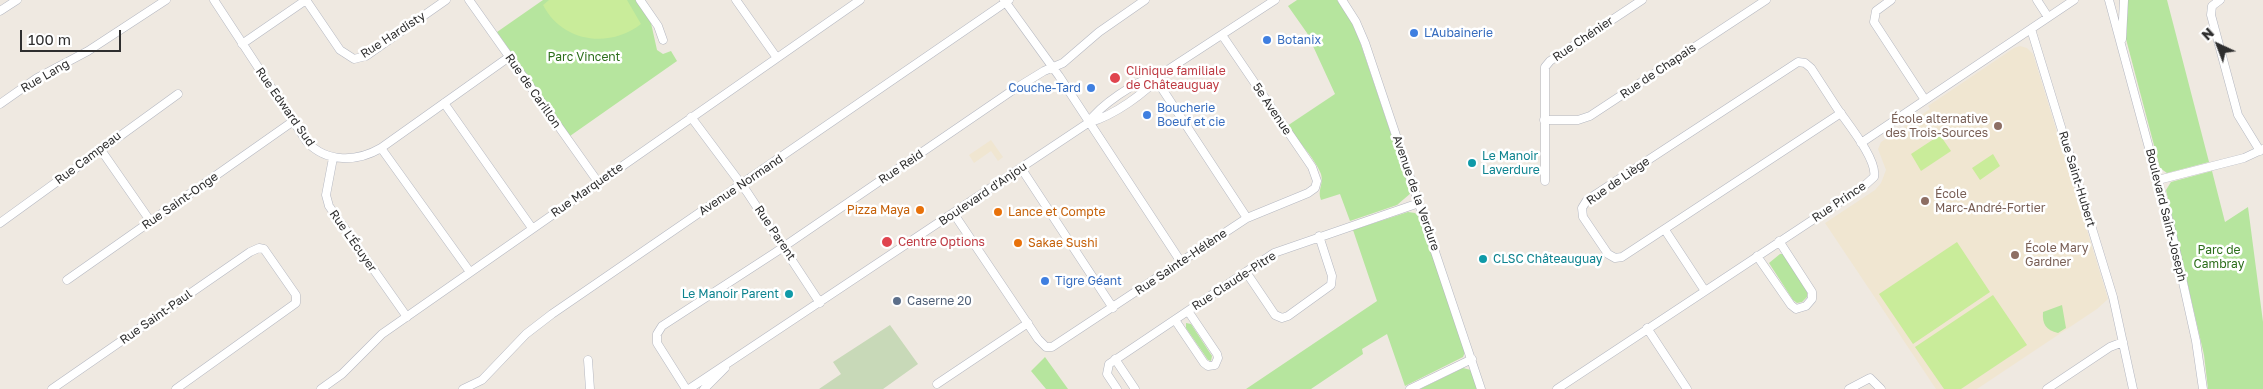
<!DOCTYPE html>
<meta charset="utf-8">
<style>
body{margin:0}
#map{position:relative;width:2263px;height:389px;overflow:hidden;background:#efe9e1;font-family:"Golos Text",sans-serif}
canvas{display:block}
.north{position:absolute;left:2193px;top:20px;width:50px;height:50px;-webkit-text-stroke:4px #fff;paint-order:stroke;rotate:317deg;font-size:14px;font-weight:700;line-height:20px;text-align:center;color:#2e2e2e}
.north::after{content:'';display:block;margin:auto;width:18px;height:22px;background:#2e2e2e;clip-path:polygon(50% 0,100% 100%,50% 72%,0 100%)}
.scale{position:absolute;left:20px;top:30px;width:101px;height:22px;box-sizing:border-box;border:2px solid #2e2e2e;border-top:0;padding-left:6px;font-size:15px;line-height:18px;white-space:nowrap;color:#2e2e2e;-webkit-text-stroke:4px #fff;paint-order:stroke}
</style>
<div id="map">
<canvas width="2263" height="389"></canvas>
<div class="north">N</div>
<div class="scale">100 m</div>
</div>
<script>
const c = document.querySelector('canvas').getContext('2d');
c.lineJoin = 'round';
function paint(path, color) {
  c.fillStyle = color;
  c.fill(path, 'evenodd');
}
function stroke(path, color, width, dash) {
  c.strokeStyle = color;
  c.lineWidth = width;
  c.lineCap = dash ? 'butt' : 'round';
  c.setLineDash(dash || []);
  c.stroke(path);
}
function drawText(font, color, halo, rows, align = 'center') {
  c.font = font + ' "Golos Text",sans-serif';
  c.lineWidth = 5;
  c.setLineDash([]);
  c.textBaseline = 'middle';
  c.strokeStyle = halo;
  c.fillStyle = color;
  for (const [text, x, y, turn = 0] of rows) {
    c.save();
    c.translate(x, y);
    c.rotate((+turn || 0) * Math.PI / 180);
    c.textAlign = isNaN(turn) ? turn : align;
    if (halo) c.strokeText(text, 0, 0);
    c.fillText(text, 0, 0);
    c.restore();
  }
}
paint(new Path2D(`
 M2020 46 2027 48 2033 54 2108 299 2097 309 1977 389H1936L1825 223 1875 190 1881 183 1886 170 1878 149 1881 142 1930 109 1928 106 2014 48Z
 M991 140 1003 157 998 161 991 151 974 163 969 155Z`), '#f0e6d1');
paint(new Path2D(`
 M543 0H636L651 23 657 50 663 54 671 51 677 61 570 136 497 32Z
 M1297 0H1337L1351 21 1359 39 1411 193 1397 205 1350 221 1340 194 1321 200C1317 190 1324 184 1321 174 1316 160 1297 139 1287 126L1335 94 1307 33 1288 6Z
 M2128 0H2167L2209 162 2167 173 2160 168 2126 39Z
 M2212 171 2225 222 2248 207 2263 322V389H2208L2204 355 2166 190 2171 182Z
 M1408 212 1415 213 1420 218 1465 352 1463 357 1405 386 1387 334 1362 349 1363 354 1311 389H1246L1377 301 1353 230Z
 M1780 254H1783L1807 291V297L1802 302 1797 303 1793 300 1769 263Z
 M2062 305 2066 328 2058 333C2046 330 2042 324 2043 312Z
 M1186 323 1191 324 1212 356 1211 361 1208 360 1186 328Z
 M1045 357 1068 389H1046L1031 371Z
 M1463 368 1471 370 1477 389H1420Z`), '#b6e59e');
paint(new Path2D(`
 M890 325 918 364 883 389H819L841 374 833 362Z`), '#c8d9b8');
paint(new Path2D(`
 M549 0H627L641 24C609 49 562 42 543 5Z
 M1940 135 1951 151 1921 171 1911 154Z
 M1993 154 2000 166 1980 180 1972 168Z
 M1957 242 1990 292 1913 344 1879 294Z
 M1993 295 2027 345 1961 389H1944L1915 347Z`), '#c9ec9a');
const minor = new Path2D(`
 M214 0 307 142C327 163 357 162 381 148L509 57
 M306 0 340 50 354 59 366 56 446 0
 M469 0 598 182
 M640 0 658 26 663 40
 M736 0 777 58
 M1004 0 1059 76 1181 262
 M1342 0 1356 22 1365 43 1481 389
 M1891 0 1876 11 1874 22 1925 100
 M2037 0 2048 17
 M2109 0 2172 233 2196 341 2203 389
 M2220 0 2212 6 2211 15 2238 115 2260 151
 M0 11 17 0
 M2031 29 2113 297 2133 389
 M2122 39 2124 0
 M242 44 306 0
 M1155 78 1247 218
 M444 103 532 228
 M0 104 37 78 88 51 166 0
 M691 117 747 192 820 303
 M1544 120H1578L1590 116 1766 0
 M1088 123C1101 104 1135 82 1157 75
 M1861 143 2074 0
 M381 148 470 272
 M101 150 151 222
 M333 158 326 195 329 206 407 317
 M1021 168 1113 308
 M2158 180 2244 158 2263 149
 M1545 181V67L1550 61 1642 0
 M954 214 1038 339 1046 347H1052L1247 218 1308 193 1315 188 1317 181 1312 167 1222 35
 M0 223 178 94
 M1665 230 1705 291
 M1757 256 1791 305 1796 309 1806 306 1812 299V292L1779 241
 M1246 272 1275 315 1282 318 1288 316 1331 285 1332 276 1319 236
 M67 280 292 122
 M1175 320 1204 363 1208 366 1215 365 1218 358 1217 354 1188 311
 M1647 328 1687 389
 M1115 359 1135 389
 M588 360 590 389
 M937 384 1028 323
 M52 389 250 252 259 248 264 249 296 295V303L176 389
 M321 389 342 374 382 334 860 0
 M463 389 482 380 526 334 552 314 1009 0
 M686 389 657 343V334L662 326 776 252 1013 90 1044 71 1063 63 1099 32 1145 0
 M689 389 1088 123C1115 115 1144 94 1163 73L1275 0
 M704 389 725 368
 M1117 389 1107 374 1109 364 1274 253 1419 203
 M1410 389 1472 359
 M1557 389 1864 186 1874 177C1878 160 1847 123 1837 108L1811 68 1805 63 1798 62 1587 200 1582 208 1583 217 1608 254 1615 258 1622 257 1841 113
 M1849 389 1870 378 1881 389
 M2047 389 2110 347 2123 342`);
stroke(minor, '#b4b7c1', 9);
stroke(minor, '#fff', 8);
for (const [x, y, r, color] of [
 [1414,33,5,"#3f7fe0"],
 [1267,40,5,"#3f7fe0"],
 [1115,78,6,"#e0444e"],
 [1091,88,5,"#3f7fe0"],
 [1147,115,5,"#3f7fe0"],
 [1998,126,5,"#8d6e63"],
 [1472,163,5,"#0f9aa8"],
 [1925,201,5,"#8d6e63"],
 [920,210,5,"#e8710a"],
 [998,212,5,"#e8710a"],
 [887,242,6,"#e0444e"],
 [1018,243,5,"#e8710a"],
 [2015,255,5,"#8d6e63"],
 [1483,259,5,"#0f9aa8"],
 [1045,281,5,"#3f7fe0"],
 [789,294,5,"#0f9aa8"],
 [897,301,5,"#5c6f8a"]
]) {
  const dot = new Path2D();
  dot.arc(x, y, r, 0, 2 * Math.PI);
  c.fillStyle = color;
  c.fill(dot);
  stroke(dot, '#fff', 2);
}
drawText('12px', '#366cbe', '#fff', [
 ["L'Aubainerie",1424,33],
 ["Botanix",1277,40],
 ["Couche-Tard",1081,88,"right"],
 ["Boucherie",1157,108],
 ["Boeuf et cie",1157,122],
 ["Tigre Géant",1055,281]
], 'left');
drawText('12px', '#2e2e2e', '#fff', [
 ["Rue Hardisty",393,35,-33],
 ["Rue Chénier",1583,39,-34],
 ["Rue de Chapais",1658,71,-34],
 ["Rue Lang",45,76,-30],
 ["Rue de Carillon",533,91,55],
 ["Rue Edward Sud",285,107,55],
 ["5e Avenue",1272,109,56],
 ["Rue Campeau",88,158,-37],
 ["Rue Reid",901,167,-34],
 ["Rue Saint-Hubert",2077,179,73],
 ["Rue de Liège",1618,181,-35],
 ["Avenue Normand",741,185,-34],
 ["Rue Marquette",587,190,-35],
 ["Avenue de la Verdure",1416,193,71],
 ["Boulevard d'Anjou",983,194,-34],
 ["Rue Saint-Onge",180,201,-35],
 ["Rue Prince",1839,202,-34],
 ["Boulevard Saint-Joseph",2166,215,76],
 ["Rue Parent",775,233,56],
 ["Rue L'Écuyer",353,241,55],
 ["Rue Sainte-Hélène",1181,262,-34],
 ["Rue Claude-Pitre",1234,281,-33],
 ["Rue Saint-Paul",156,317,-35]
]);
drawText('12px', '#2c6e1b', '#fff', [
 ["Parc Vincent",584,57],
 ["Parc de",2219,250],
 ["Cambray",2219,264]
]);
drawText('12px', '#be3a42', '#fff', [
 ["Clinique familiale",1126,71],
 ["de Châteauguay",1126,85],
 ["Centre Options",898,242]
], 'left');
drawText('12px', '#785e54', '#fff', [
 ["École alternative",1988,119,"right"],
 ["des Trois-Sources",1988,133,"right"],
 ["École",1935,194],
 ["Marc-André-Fortier",1935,208],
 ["École Mary",2025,248],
 ["Gardner",2025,262]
], 'left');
drawText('12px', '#0d838f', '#fff', [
 ["Le Manoir",1482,156],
 ["Laverdure",1482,170],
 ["CLSC Châteauguay",1493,259],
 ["Le Manoir Parent",779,294,"right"]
], 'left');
drawText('12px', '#c56008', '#fff', [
 ["Pizza Maya",910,210,"right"],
 ["Lance et Compte",1008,212],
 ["Sakae Sushi",1028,243]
], 'left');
drawText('12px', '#4e5e75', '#fff', [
 ["Caserne 20",907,301]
], 'left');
</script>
